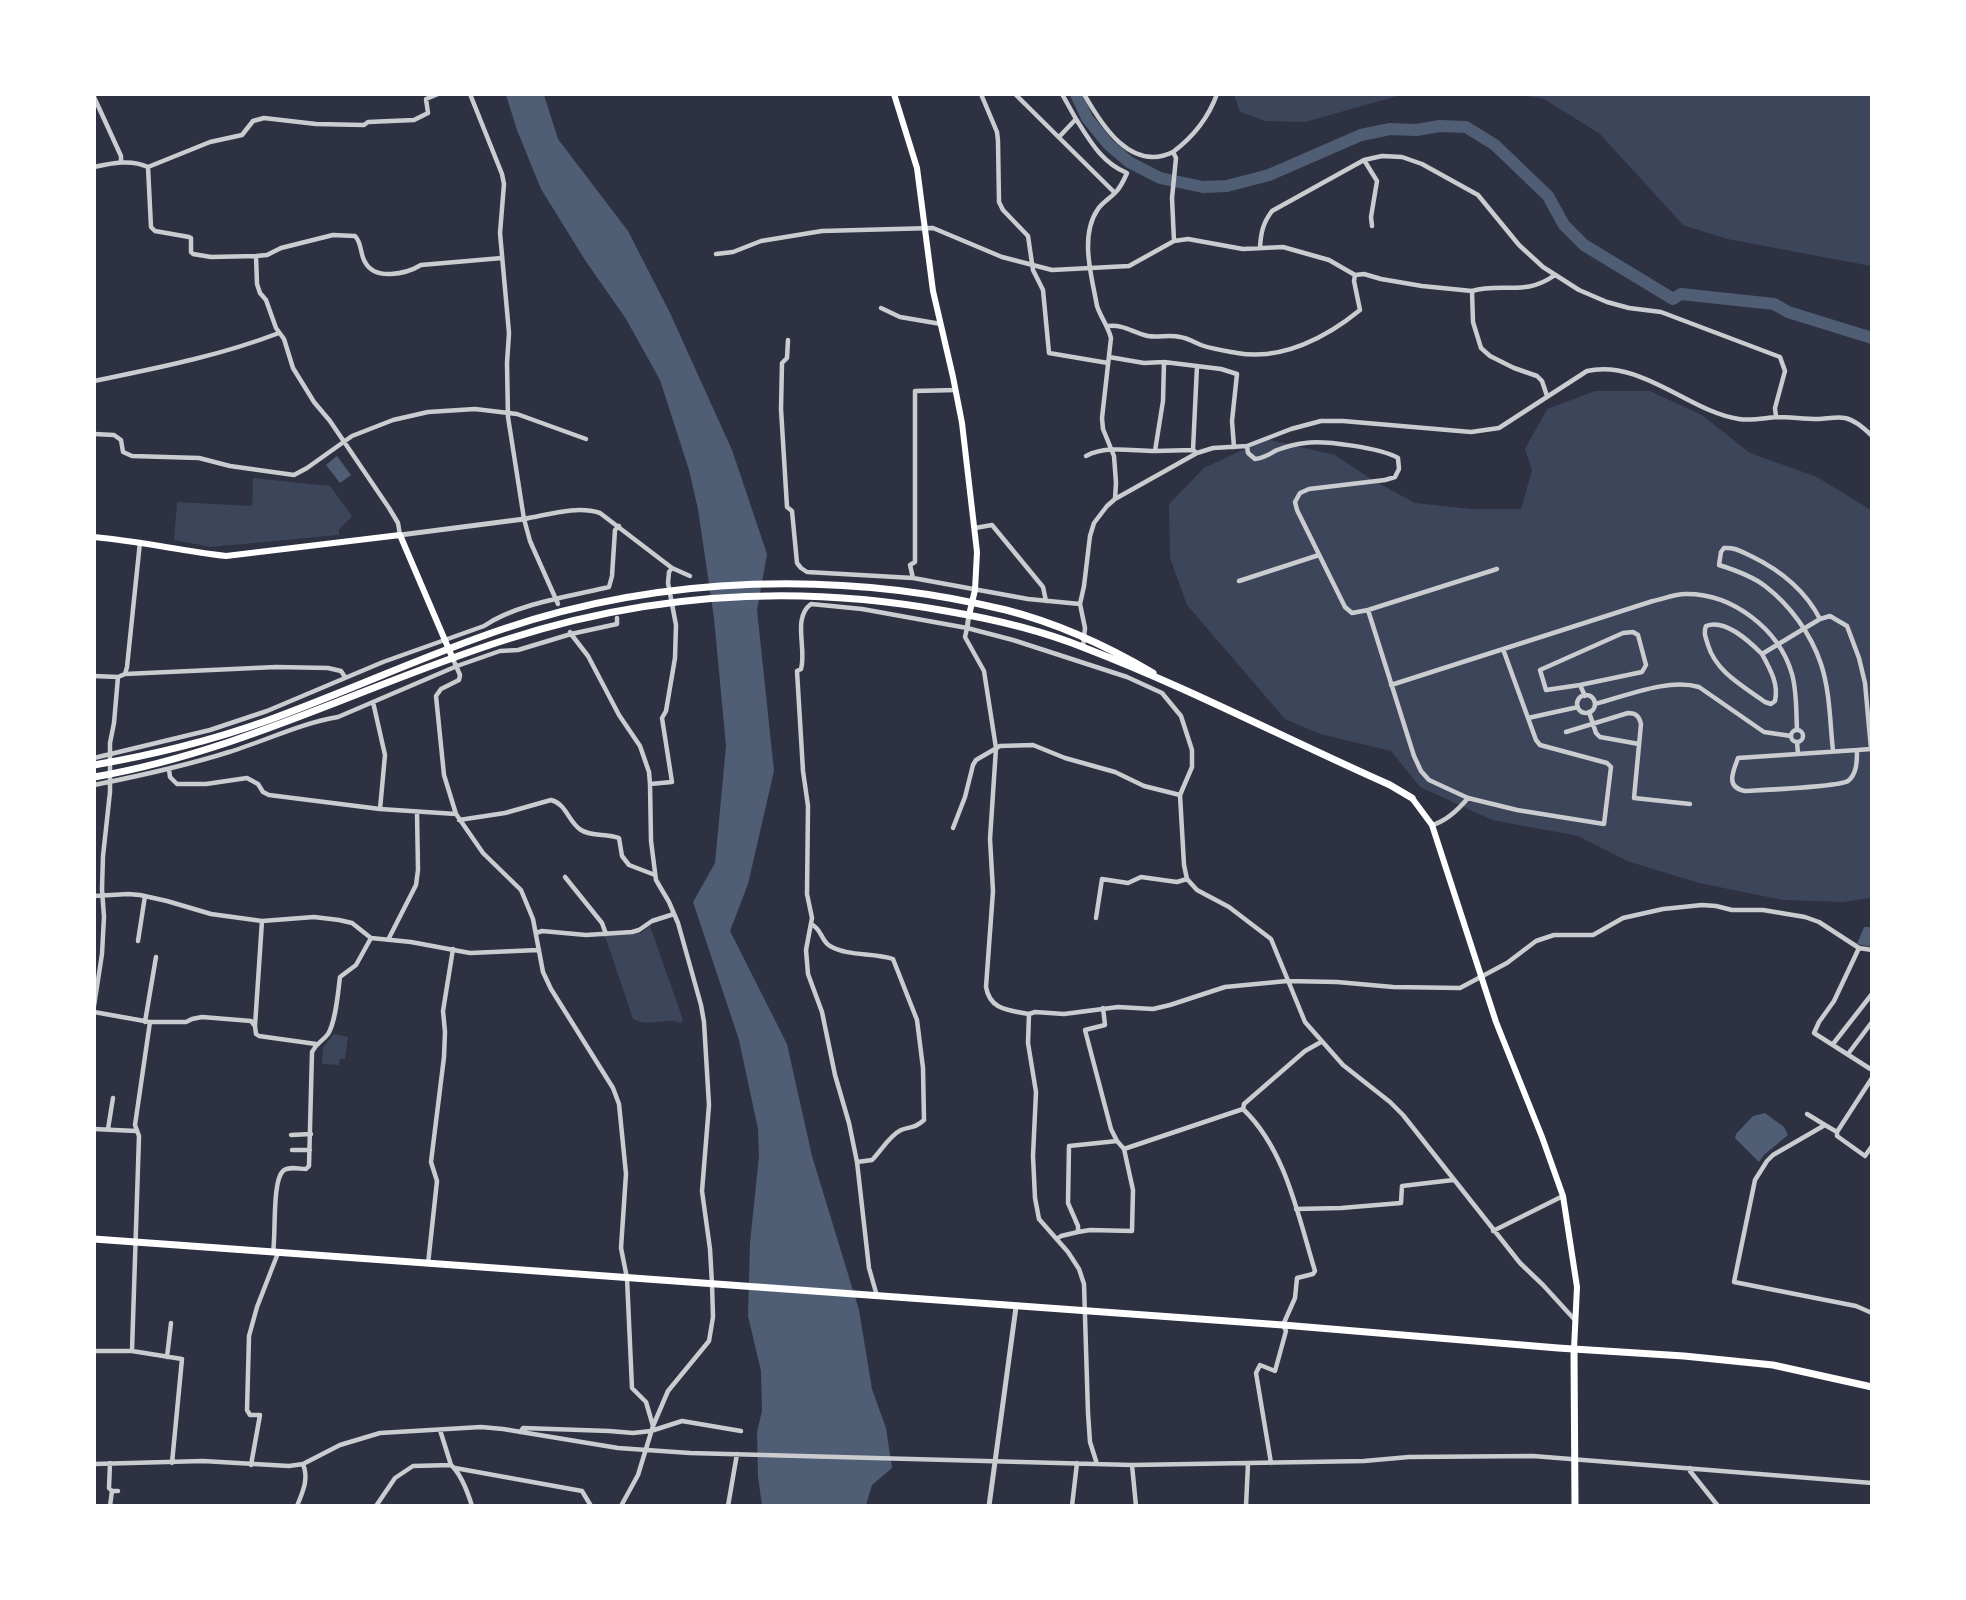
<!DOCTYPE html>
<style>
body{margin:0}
#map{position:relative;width:1966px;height:1600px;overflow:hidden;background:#2d3142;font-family:"Archivo Narrow",sans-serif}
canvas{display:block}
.frame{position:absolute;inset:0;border:96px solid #fff;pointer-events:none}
</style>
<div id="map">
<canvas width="1966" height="1600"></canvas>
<div class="frame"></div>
</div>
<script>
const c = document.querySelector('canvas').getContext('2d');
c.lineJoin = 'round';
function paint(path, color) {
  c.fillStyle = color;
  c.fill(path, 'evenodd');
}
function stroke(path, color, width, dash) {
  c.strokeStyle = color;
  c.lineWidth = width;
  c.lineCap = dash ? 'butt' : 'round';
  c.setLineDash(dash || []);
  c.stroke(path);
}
paint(new Path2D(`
 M1234 95V94L1401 95 1305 122 1265 121 1240 112Z
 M1520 95H1871V266L1727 239 1683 225 1600 134 1544 99Z
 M1595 391H1650L1702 415 1750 453 1817 477 1871 510V898L1842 902 1783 900 1699 883 1627 861 1578 836 1492 820 1420 787 1391 751 1320 734 1285 719 1187 605 1170 558 1169 504 1204 468 1266 439 1335 455 1371 479 1415 503 1472 509H1521L1532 470 1525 449 1547 409Z
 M253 478 330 486 352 516 339 530V535L211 547 174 540 177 502 252 506Z
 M650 926 683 1020 681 1023C665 1017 649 1028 633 1019L605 936 641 933Z
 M334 1034 348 1037 345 1059H340L339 1065 322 1064 323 1047Z`), '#3c4559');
paint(new Path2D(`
 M506 95H544L558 139 628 231 670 313 732 450 767 554 757 610 774 771 748 884 730 931 787 1044 812 1156 859 1310 872 1389 886 1428 892 1468 872 1485 866 1505H762L758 1477 757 1432 762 1411 761 1371 748 1316 750 1243 759 1156 758 1129 739 1040 693 902 715 863 726 746 714 618 698 509 689 470 660 380 626 319 585 260 541 189 517 130Z
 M337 456 351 475 340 483 326 465Z
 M1864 927H1871V947L1857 944Z
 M1765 1113 1784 1127 1788 1135 1764 1155 1759 1162 1735 1138 1736 1134 1753 1116Z`), '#4f5d75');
stroke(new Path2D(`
 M1076 94 1087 118 1108 144 1129 162 1160 178 1203 187 1227 186 1269 175 1361 135 1390 129 1416 130 1440 126 1466 127 1495 145 1548 196 1564 225 1584 245 1673 299 1681 294 1774 304 1788 312 1872 338`), '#4f5d75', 12);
stroke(new Path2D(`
 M470 94 502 174 504 184 500 233 509 333 507 363 508 417 524 519 530 541 558 604
 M981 94 997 132 998 141 999 202 1003 210 1028 236 1033 270 1043 290 1049 353 1108 363
 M1015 94 1115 193
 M1084 94C1101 124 1131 173 1173 152
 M94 97 121 156V162
 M1076 119C1090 141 1102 163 1127 173 1124 180 1121 187 1115 193 1109 199 1102 203 1098 209 1079 236 1092 277 1097 306 1101 318 1108 326 1111 338L1102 418 1103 429 1114 456 1116 483 1115 499
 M1059 137 1076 119 1062 94
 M1364 160 1377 181 1371 217 1372 226
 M94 167C112 163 131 159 148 167L210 142 242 135 253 121 264 118 316 124 364 125 368 122 414 120 428 113 426 99 438 94
 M148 167 151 227 155 231 189 237 191 238V252L193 254 211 257 256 256 267 255 281 248 333 235 355 236C362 243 360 254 365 262 375 281 406 274 421 265L502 258
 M1174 241 1172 198 1176 158 1173 152C1193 137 1208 119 1217 94
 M1260 247C1261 232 1263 223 1272 211L1364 160 1382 156 1402 157 1422 164 1478 195 1519 245 1543 267 1579 290 1607 302 1629 308 1661 312 1780 357 1785 371 1775 408 1776 417
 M716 254 733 252 761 241 822 231 933 228 1002 257 1052 270 1129 266 1174 241 1188 239 1243 249 1283 247 1329 260 1355 275 1364 274 1381 279 1422 286 1472 291 1473 322 1481 348 1490 356 1514 368 1537 376 1542 381 1547 396
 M256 256 257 284 260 293 266 300 276 328 284 339 293 368 314 402 330 421 389 508 398 523 400 535
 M1472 291C1504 282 1524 297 1555 275
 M881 308 900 317 941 324
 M1108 326C1124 324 1133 333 1148 336 1159 338 1169 334 1180 337 1188 338 1194 342 1201 345 1212 349 1226 351 1237 353 1282 361 1327 337 1360 310L1354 281 1355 275
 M788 340 787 358 782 363 781 409 787 507 792 511 797 563 801 568 807 572 913 578 1028 599 1080 604 1084 586 1090 536 1094 523 1107 506 1115 499 1197 453 1213 448 1247 446 1291 429 1321 421H1343L1471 432 1499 428 1587 371C1641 359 1690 412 1739 419 1751 421 1764 418 1776 417 1790 417 1804 419 1818 419 1826 419 1837 416 1845 418 1855 420 1865 429 1872 436
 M1164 362 1221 369 1237 374 1232 421 1234 447
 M1197 366 1193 450 1197 453
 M94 381C157 368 219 356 279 333
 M94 434 114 435 121 440 123 452 132 456 199 458 230 466 294 475 307 468 352 436 393 420 428 412 475 409 517 414 586 439
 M1247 446 1248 453 1255 459C1265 458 1269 454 1277 450 1285 447 1296 444 1305 443 1324 440 1381 448 1398 458L1399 469 1395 477 1385 480 1309 489 1300 493 1295 502 1297 510 1345 607 1352 613 1368 610 1497 569
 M1155 451 1193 450
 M1086 456C1107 445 1132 451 1155 451L1163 401 1164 362 1144 363 1109 357
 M524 519C548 515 576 505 600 513L672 568 669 572 668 583 676 625 675 658 666 711 662 718 672 782 650 784
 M975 528 992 525 1043 587 1046 601
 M672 568 690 576
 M913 578 910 565 915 562V391L956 390
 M1239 581 1319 555
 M1080 604 1085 628 1083 647
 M1368 610 1414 756 1421 771 1429 780 1468 798 1517 810 1604 824 1611 767 1607 763 1540 745 1536 740 1503 649
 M617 618V624L571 634 588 656 619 715 640 746 649 772 650 784 651 841 656 880 669 902 678 923 701 1005 704 1022 709 1105 702 1191 710 1249 712 1284 713 1317 709 1341 668 1391 653 1426
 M1820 619C1805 590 1780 570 1751 556 1742 552 1735 547 1724 548L1721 552 1719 565C1735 570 1752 576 1765 586 1790 605 1811 634 1821 664 1830 691 1830 723 1833 751
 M967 628 965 637 984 671 996 748 990 839 993 891 986 987C990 1010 1008 1010 1029 1014L1028 1043 1036 1092 1033 1156 1035 1198 1039 1219 1068 1252 1079 1269 1084 1284 1088 1413 1090 1442 1097 1464
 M1762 654C1750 642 1725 618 1706 626 1703 633 1706 638 1708 645 1716 672 1743 686 1765 702L1771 704 1775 701C1779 684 1770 669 1762 654L1820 619 1830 616 1847 626 1859 658 1865 683 1871 749 1857 750C1857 761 1857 774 1848 781 1838 787 1762 790 1745 791 1725 787 1733 772 1738 758L1798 754
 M453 659 460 675 459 680 441 689 436 696 444 775 456 814 483 853 521 890 533 919 543 972 551 989 613 1088 619 1104 626 1174 621 1248 627 1278 632 1388 646 1402 653 1426 638 1475 621 1506
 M125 674 276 667 328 668 341 671 345 677
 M94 676 118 677
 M1391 685 1653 601C1663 599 1675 594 1685 594 1732 593 1779 629 1792 674 1797 692 1796 711 1797 729
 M1580 685 1642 672 1646 665 1638 635 1633 632 1623 633 1540 670 1546 690 1580 685 1585 696
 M1577 704a9 9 0 1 1 18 0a9 9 0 1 1-18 0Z
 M373 702 385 755 380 809
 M1595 704C1626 696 1668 678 1699 687L1764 732 1791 736
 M1589 712 1596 733 1600 737 1639 744
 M1528 718 1578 707
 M1791 736a6 6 0 1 1 12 0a6 6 0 1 1-12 0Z
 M1566 732 1628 713C1636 713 1639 716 1641 724L1634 798 1690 804
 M1797 742 1798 754 1857 750
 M94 758 210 730 267 711 383 662 484 626C516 604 570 596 609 587L612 576 615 530 619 526
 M169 769 170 777 177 784H206L247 778 258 784 263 792 269 795 380 809 456 814
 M94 785C139 776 185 766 229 752 265 741 301 723 338 717L457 666 500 651 518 650 571 634 570 632
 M459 820 505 813 551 800C567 804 568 822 581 830 592 837 607 833 619 838L622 856 629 865 655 875
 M1432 825C1447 821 1458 810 1468 798
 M953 828 965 797 973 765 976 760 1000 746 1033 745 1065 758 1115 772 1144 786 1180 795
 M565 877 602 923 606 934
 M94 896 128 894 140 895 167 901 211 914 262 921 314 917 339 920 352 923 371 938 411 942 470 953 538 950
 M1096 918 1102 879 1128 883 1141 877 1177 882 1187 879
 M811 924C822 929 821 941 830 946 849 957 873 952 893 959L917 1020 923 1068 924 1120C914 1129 911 1126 901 1130 889 1136 881 1151 872 1160L857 1162
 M536 933 542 931 586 935 632 932 639 930 652 921 674 914
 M389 938 416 885 418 870 417 812
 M138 941 145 896
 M1859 948 1834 1001 1819 1022 1814 1033 1872 1070
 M94 1006 102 954 104 917 102 889 103 856 110 792V743L114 723 118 677 125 674 127 667 140 542
 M1103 1008 1105 1025 1085 1030 1111 1129 1117 1141 1124 1149 1243 1109
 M94 1012 150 1022 135 1125 139 1136 132 1351 182 1359 172 1463
 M1029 1014 1035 1012 1064 1014 1118 1007 1153 1009 1170 1005 1225 987 1287 981 1337 982 1393 987 1460 988 1507 963 1536 941 1554 935H1593L1623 918 1663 909 1702 905 1716 906 1732 910H1763L1805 917 1819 922 1859 948 1872 950
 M145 1022 156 957
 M150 1022H186L192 1019 202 1017 251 1021 255 1026 256 1034 259 1036 316 1044
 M255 1026 262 921
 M1833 1044 1872 994
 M1848 1054 1872 1022
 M1807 1114 1825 1125 1773 1155 1767 1161 1755 1180 1734 1282 1856 1306 1872 1313
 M1825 1125 1837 1132 1872 1078
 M94 1129 136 1131
 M108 1129 113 1098
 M1837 1132V1136L1865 1156 1872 1146
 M291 1135 311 1134
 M292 1150H310
 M1296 1209 1341 1208 1401 1203 1402 1186 1453 1180
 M1493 1231 1563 1196
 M1078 1232 1090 1230 1132 1231 1133 1190 1124 1149
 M1057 1239 1061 1236 1078 1232V1226L1068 1203 1069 1146 1117 1141
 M273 1252C276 1236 272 1181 283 1171 288 1166 300 1169 306 1169L309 1166 312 1052C317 1042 322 1042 328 1034 336 1021 338 992 340 977L356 965 371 938
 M428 1264 437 1181 431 1162 444 1057 445 1032 443 1011 453 949
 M877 1296 869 1268 857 1162 849 1123 835 1075 822 1012 808 974 806 950 812 918 807 894 808 806 803 771 797 671 801 669C807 649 792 618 811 604L862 609 967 628 1013 640 1127 677 1162 693 1181 716 1192 750V767L1180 795 1184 865 1187 879 1197 890 1229 907 1271 939 1305 1022 1343 1065 1390 1102 1403 1115 1520 1263 1543 1285 1575 1320
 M94 1351H132
 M167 1357 171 1323
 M440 1430 451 1465C461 1474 468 1493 472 1506
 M520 1432 523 1428 609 1431 633 1433 651 1431 682 1421 741 1431
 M110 1463 109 1488 112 1491H118
 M1271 1463 1256 1373 1260 1365 1275 1371 1286 1331 1283 1325 1295 1298 1297 1278 1313 1274 1315 1271C1298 1216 1286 1150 1243 1109L1244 1104 1305 1051 1321 1042
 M94 1464 203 1461 289 1466 303 1464 340 1445 380 1433 481 1427 503 1429 618 1448 690 1453 1132 1465 1364 1461 1409 1457 1533 1456 1872 1483
 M251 1465 260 1415H250L247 1410 249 1336 257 1307 278 1253
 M1132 1465 1136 1506
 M455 1468 582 1491 591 1506
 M1690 1468V1471L1718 1506
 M110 1506 112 1491
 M297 1506C303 1491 309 1479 303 1464
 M376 1506 395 1478 413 1466 451 1465
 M728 1506 737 1454
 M1072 1506 1077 1463
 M1246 1506 1248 1464`), '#caccd0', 4.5);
stroke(new Path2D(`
 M400 535 524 519
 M967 628 969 615
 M989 1506 1016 1307`), '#caccd0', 5);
stroke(new Path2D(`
 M894 94 917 168 933 291 953 377 962 423 977 552 975 590 969 615
 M94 537C139 541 182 551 226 556L400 535 453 659
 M1412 798 1432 825 1496 1022 1542 1137 1563 1196 1577 1287 1574 1349`), '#fff', 6);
stroke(new Path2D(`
 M1574 1349 1575 1506`), '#fff', 7);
stroke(new Path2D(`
 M94 765C152 755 210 741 266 721 346 692 423 656 503 629 662 575 843 570 1006 610 1057 623 1107 646 1153 673
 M94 777C240 752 369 683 508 639 651 593 799 584 946 611 993 619 1041 630 1085 648 1189 688 1288 740 1390 785L1412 798
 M94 1239 1283 1325 1558 1348 1684 1356 1773 1365 1872 1387`), '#fff', 7);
</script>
